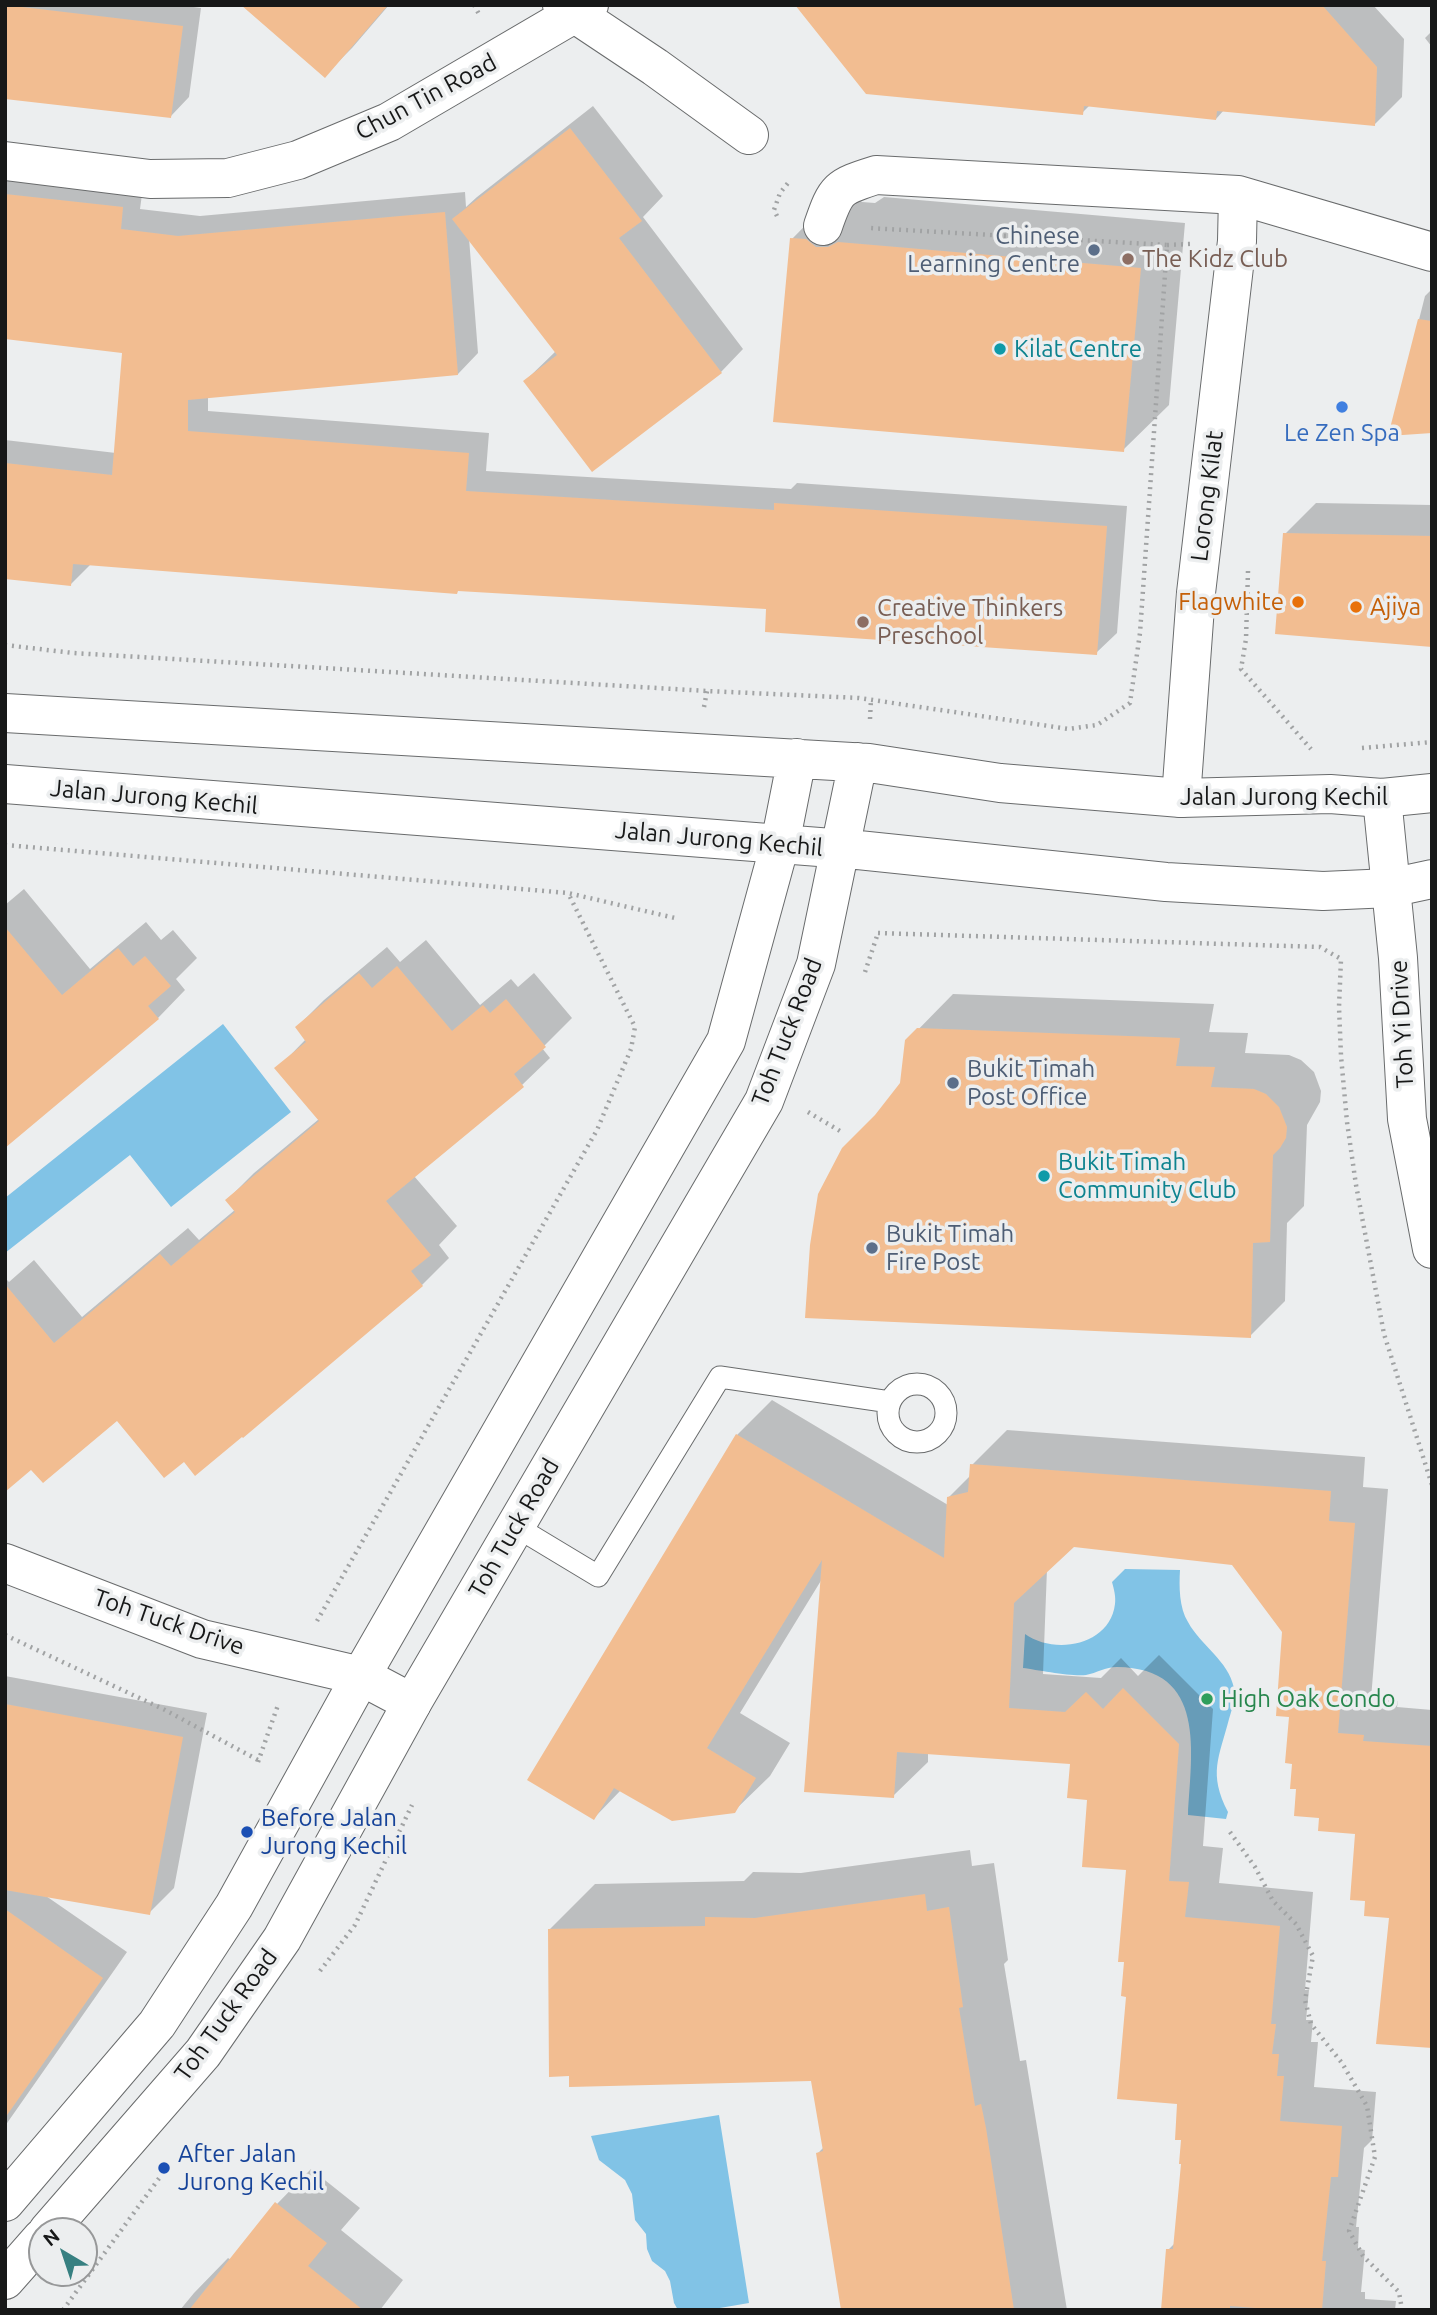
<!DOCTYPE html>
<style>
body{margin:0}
#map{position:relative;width:1437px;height:2315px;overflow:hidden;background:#eceeef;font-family:Ubuntu,sans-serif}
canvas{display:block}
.frame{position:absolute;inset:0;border:7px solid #171818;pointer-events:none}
.north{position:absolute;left:28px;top:2217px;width:70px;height:70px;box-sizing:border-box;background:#eceeef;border:2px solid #979899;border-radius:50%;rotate:321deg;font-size:19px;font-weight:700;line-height:28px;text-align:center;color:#171818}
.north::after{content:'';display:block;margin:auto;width:24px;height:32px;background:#378081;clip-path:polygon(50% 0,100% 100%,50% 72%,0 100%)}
</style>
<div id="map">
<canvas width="1437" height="2315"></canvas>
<div class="frame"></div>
<div class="north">N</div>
</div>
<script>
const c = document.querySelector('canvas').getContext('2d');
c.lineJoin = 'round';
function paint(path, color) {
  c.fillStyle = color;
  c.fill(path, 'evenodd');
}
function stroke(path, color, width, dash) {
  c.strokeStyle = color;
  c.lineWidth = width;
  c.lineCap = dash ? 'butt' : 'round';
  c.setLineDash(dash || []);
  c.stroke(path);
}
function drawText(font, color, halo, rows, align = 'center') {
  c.font = font + ' Ubuntu,sans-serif';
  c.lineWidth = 7;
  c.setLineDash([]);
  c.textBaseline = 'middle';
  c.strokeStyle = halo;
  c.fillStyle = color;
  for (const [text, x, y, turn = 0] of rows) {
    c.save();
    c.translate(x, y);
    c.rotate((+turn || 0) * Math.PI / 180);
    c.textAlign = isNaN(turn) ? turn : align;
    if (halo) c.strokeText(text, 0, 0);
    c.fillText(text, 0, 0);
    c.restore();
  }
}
paint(new Path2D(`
 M223 1024 291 1112 171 1207 130 1155 5 1253V1198Z
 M1125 1569 1180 1570C1179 1586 1179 1608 1188 1622 1201 1646 1228 1660 1234 1688 1236 1698 1232 1709 1229 1719 1219 1758 1208 1773 1228 1812L1226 1819 1188 1815C1191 1753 1208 1668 1117 1667 1105 1667 1097 1673 1086 1675 1073 1677 1038 1670 1023 1668L1025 1634C1054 1655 1110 1646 1115 1604 1116 1597 1114 1589 1112 1582Z
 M719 2115 749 2303 708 2310H678L674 2303 670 2281 665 2271 652 2261 647 2249 646 2234 635 2220 632 2194 625 2180 599 2160 591 2136Z`), '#81c3e6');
paint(new Path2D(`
 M5 5H179L201 8 189 97 171 116Z
 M244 5H389L352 48 325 75Z
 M806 5H1373L1404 39 1402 97 1375 124 1224 110 1216 119 1090 105 1082 113Z
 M1432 31V47L1425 38Z
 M593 106 663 196 643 217 743 349 721 372 525 381 556 351 469 238 478 353 458 374 208 397V411L489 433 486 471 791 489 797 483 1127 506 1117 633 1096 653 768 607 91 564 70 585 5 577V440L116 453 124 351 5 338V171L143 187 140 209 200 216 465 192 466 207 477 197Z
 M837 193 852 195 862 202 875 203 884 197 1185 223 1169 405 1123 450 792 239Z
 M1432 289V431L1390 434 1425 296Z
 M1316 503 1432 505V644L1285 534Z
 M24 889 90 969 146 922 161 940 173 930 197 958 176 979 185 990 158 1018 5 1146V905Z
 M426 940 480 1005 511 979 518 987 534 973 572 1018 542 1048 550 1058 522 1085 414 1176 457 1226 439 1245 449 1258 422 1285 244 1436 184 1459 117 1419 32 1468 5 1490V1278L9 1282 34 1260 82 1317 188 1228 199 1240 236 1209 227 1200 254 1173 319 1119 277 1069 306 1039 297 1027 324 1000 387 947 400 962Z
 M953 994 1214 1004 1209 1032 1248 1033 1245 1053 1289 1055 1301 1060 1314 1072 1321 1091 1320 1102 1307 1125 1304 1206 1287 1223 1285 1301 1250 1336 880 1112 902 1084 907 1041Z
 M772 1400 948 1505V1498L971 1475 972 1465 1007 1430 1365 1457 1363 1487 1388 1489 1371 1699 1398 1701 1397 1707 1432 1710V2047L1391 1917 1367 1899 1357 1832 1321 1817 1298 1787 1284 1632 1233 1564 1073 1546 1047 1569 1043 1674 1101 1678 1121 1658 1138 1676 1159 1655 1213 1709 1203 1846 1223 1848 1219 1883 1313 1892 1305 1990H1309L1306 2020H1313L1311 2042H1318L1314 2087 1376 2092 1372 2140 1364 2148 1356 2227H1359L1358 2249 1365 2250 1361 2292H1365V2299L1396 2301 1395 2310H1199L1168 2250 1175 2243 1183 2162 1179 2102 1128 1995 1125 1961 1128 1868 1089 1798 1072 1762 928 1753V1762L893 1796 822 1579 740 1713 790 1743 770 1776 734 1811 621 1790 594 1818 737 1435Z
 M5 1676 207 1713 174 1888 149 1913 46 1896 127 1952 5 2126Z
 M970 1850 972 1866 994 1863 1008 1960 1004 1964 1020 2061 1026 2060 1067 2310H842L817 2154 824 2147 813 2079 550 1929 595 1884 744 1881 753 1872 801 1873Z
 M311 2169 360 2208 341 2230 403 2280 380 2310H180L194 2293 228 2258 231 2260 277 2204Z`), '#0003');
paint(new Path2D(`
 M5 5 183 26 171 118 5 99Z
 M241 5H388L325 78Z
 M795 5H1322L1377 67 1375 126 1217 111 1216 120 1084 106 1083 115 866 94Z
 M570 128 642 221 619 238 722 373 592 472 523 381 557 355 452 219Z
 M5 194 123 207 121 229 178 236 445 212 458 375 188 400V431L469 453 466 491 774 510V503L1107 526 1097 655 765 632 766 609 458 591 457 594 73 564 71 586 5 579V463L112 475 122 353 5 339Z
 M790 238 806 239 816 247H828L838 242 1141 268 1124 452 773 422Z
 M1418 319 1432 321V433L1388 436Z
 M1283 533 1432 536V647L1275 634Z
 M5 927 62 995 118 948 133 966 145 956 171 986 148 1006 159 1019 5 1148Z
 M397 966 452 1031 483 1005 490 1013 506 999 546 1047 514 1074 524 1087 386 1201 431 1255 411 1271 423 1286 243 1438 242 1437 195 1476 184 1462 164 1478 117 1421 43 1483 31 1470 5 1492V1284L54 1343 160 1254 171 1266 235 1212 225 1200 319 1121 274 1068 306 1042 295 1027 359 973 372 988Z
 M917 1028 1180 1038 1176 1066 1215 1067 1211 1087 1254 1089 1266 1094 1279 1107 1287 1127 1286 1138 1280 1148 1273 1155 1270 1242 1253 1243 1251 1338 805 1318 810 1245 818 1194 842 1148 875 1115 900 1083 905 1040Z
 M736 1434 944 1558 947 1497 968 1492 970 1464 1331 1491 1329 1521 1355 1523 1338 1733 1364 1735 1363 1741 1432 1746V2048L1376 2044 1389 1918 1364 1916 1365 1901 1350 1900 1355 1834 1318 1831 1319 1818 1294 1816 1296 1789H1290L1292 1764 1285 1763 1289 1717 1276 1716 1282 1632 1232 1565 1074 1547 1014 1603 1009 1708 1065 1712 1086 1692 1103 1709 1123 1688 1179 1744 1169 1881 1189 1882 1185 1917 1280 1926 1271 2024H1276L1272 2054H1279L1277 2076H1284L1280 2121 1342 2126 1338 2177H1331L1322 2261H1326L1322 2310H1282L1230 2306V2310H1161L1166 2249H1173L1181 2164H1179L1181 2140H1175L1177 2104 1117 2099 1126 1997 1121 1996 1124 1962H1118L1126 1870 1082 1867 1087 1800 1067 1798 1070 1764 897 1752 894 1798 804 1792 822 1560 707 1748 756 1778 735 1813 672 1821 614 1788 594 1820 527 1780Z
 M5 1704 183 1737 150 1915 5 1890Z
 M925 1894 927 1911 949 1907 963 2007 959 2008 975 2106 981 2104 986 2128 1014 2310H841L816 2153 823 2151 811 2081 569 2087V2076L549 2077 548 1929 705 1926V1917L755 1918Z
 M5 1909 103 1978 5 2118Z
 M275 2202 327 2243 308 2266 363 2310H189Z`), '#f2bd91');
const lane = new Path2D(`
 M888 1413a29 29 0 1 1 58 0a29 29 0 1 1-58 0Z
 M515 1526 598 1576 720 1377 890 1402`);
const street = new Path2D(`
 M562 5 655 67 749 135
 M5 161 150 179 228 178 298 160 389 122 589 5
 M823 226C836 188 838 187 876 175L1238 195 1432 252
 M1181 798 1196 593 1237 241 1238 195
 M1382 798 1398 958 1407 1119 1432 1249
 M5 1563 202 1639 361 1676 412 1703`);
const secondary = new Path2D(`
 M5 713 869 763 1000 783 1181 798 1330 794 1382 798 1432 793
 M5 784 858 850 1166 882 1323 891 1390 888 1432 879
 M5 2202 157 2024 234 1906 361 1676 726 1041 780 844 797 758
 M48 2231 203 2053 282 1939 412 1703 764 1101 816 964 858 762
 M5 2280 42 2238`);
stroke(lane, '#696b6c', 23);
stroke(street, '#696b6c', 40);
stroke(secondary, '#696b6c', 40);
stroke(new Path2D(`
 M474 5 480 16
 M777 216 774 210 780 193 788 183
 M1167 245 1190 244
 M1248 571 1246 639 1241 669 1311 749
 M5 645 73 653 707 691 859 698 1069 729 1097 725 1130 703 1140 633 1167 245 869 228
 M704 707 707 691
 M870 719 871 699
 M1362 748 1432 742
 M5 845 568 893 675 918
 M878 933 1320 947 1341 959 1339 1007 1341 1056 1347 1122 1356 1185 1384 1334 1432 1485
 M865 972 878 933
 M808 1112 840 1131
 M317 1621 597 1130 631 1049 635 1027 568 893
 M5 1635 165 1710 258 1760
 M258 1762 278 1705
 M1230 1832 1255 1867 1273 1901 1296 1924 1313 1956 1305 2000 1311 2024 1342 2063 1367 2106 1375 2157 1349 2231 1363 2256 1399 2292 1402 2310
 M320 1971 355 1925 412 1805
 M63 2310 160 2177`), '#a1a3a4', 4.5, [2, 5]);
stroke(lane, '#fff', 21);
stroke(street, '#fff', 38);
stroke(secondary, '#fff', 38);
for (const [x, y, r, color] of [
 [1094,250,7,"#5c6f8a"],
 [1128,259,7,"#8d6e63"],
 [1000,349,7,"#0f9aa8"],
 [1342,407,7,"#3f7fe0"],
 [1298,602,7,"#e8710a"],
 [1356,607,7,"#e8710a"],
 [863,622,7,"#8d6e63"],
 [953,1083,7,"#5c6f8a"],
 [1044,1176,7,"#0f9aa8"],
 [872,1248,7,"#5c6f8a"],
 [1207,1699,7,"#2e9e5b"],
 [247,1832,7,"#1a4fb4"],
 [164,2168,7,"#1a4fb4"]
]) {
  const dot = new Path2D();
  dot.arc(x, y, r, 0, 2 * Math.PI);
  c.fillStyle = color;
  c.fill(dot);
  stroke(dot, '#eceeef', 2.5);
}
drawText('24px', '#171818', '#eceeef', [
 ["Chun Tin Road",426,97,-28],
 ["Lorong Kilat",1207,496,-83],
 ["Jalan Jurong Kechil",154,797,5],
 ["Jalan Jurong Kechil",1284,797],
 ["Jalan Jurong Kechil",719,839,5],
 ["Toh Yi Drive",1402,1024,-93],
 ["Toh Tuck Road",787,1032,-69],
 ["Toh Tuck Road",514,1528,-60],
 ["Toh Tuck Drive",169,1622,19],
 ["Toh Tuck Road",226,2015,-54]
]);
drawText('24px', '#4e5e75', '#eceeef', [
 ["Chinese",1080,236,"right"],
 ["Learning Centre",1080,264,"right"],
 ["Bukit Timah",967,1069],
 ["Post Office",967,1097],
 ["Bukit Timah",886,1234],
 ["Fire Post",886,1262]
], 'left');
drawText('24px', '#785e54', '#eceeef', [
 ["The Kidz Club",1142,259],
 ["Creative Thinkers",877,608],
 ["Preschool",877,636]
], 'left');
drawText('24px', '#0d838f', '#eceeef', [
 ["Kilat Centre",1014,349],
 ["Bukit Timah",1058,1162],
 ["Community Club",1058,1190]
], 'left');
drawText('24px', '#366cbe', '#eceeef', [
 ["Le Zen Spa",1342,433]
]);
drawText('24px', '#c56008', '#eceeef', [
 ["Flagwhite",1284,602],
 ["Ajiya",1370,607,"left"]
], 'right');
drawText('24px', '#27864d', '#eceeef', [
 ["High Oak Condo",1221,1699]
], 'left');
drawText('24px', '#164399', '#eceeef', [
 ["Before Jalan",261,1818],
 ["Jurong Kechil",261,1846],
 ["After Jalan",178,2154],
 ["Jurong Kechil",178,2182]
], 'left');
</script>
